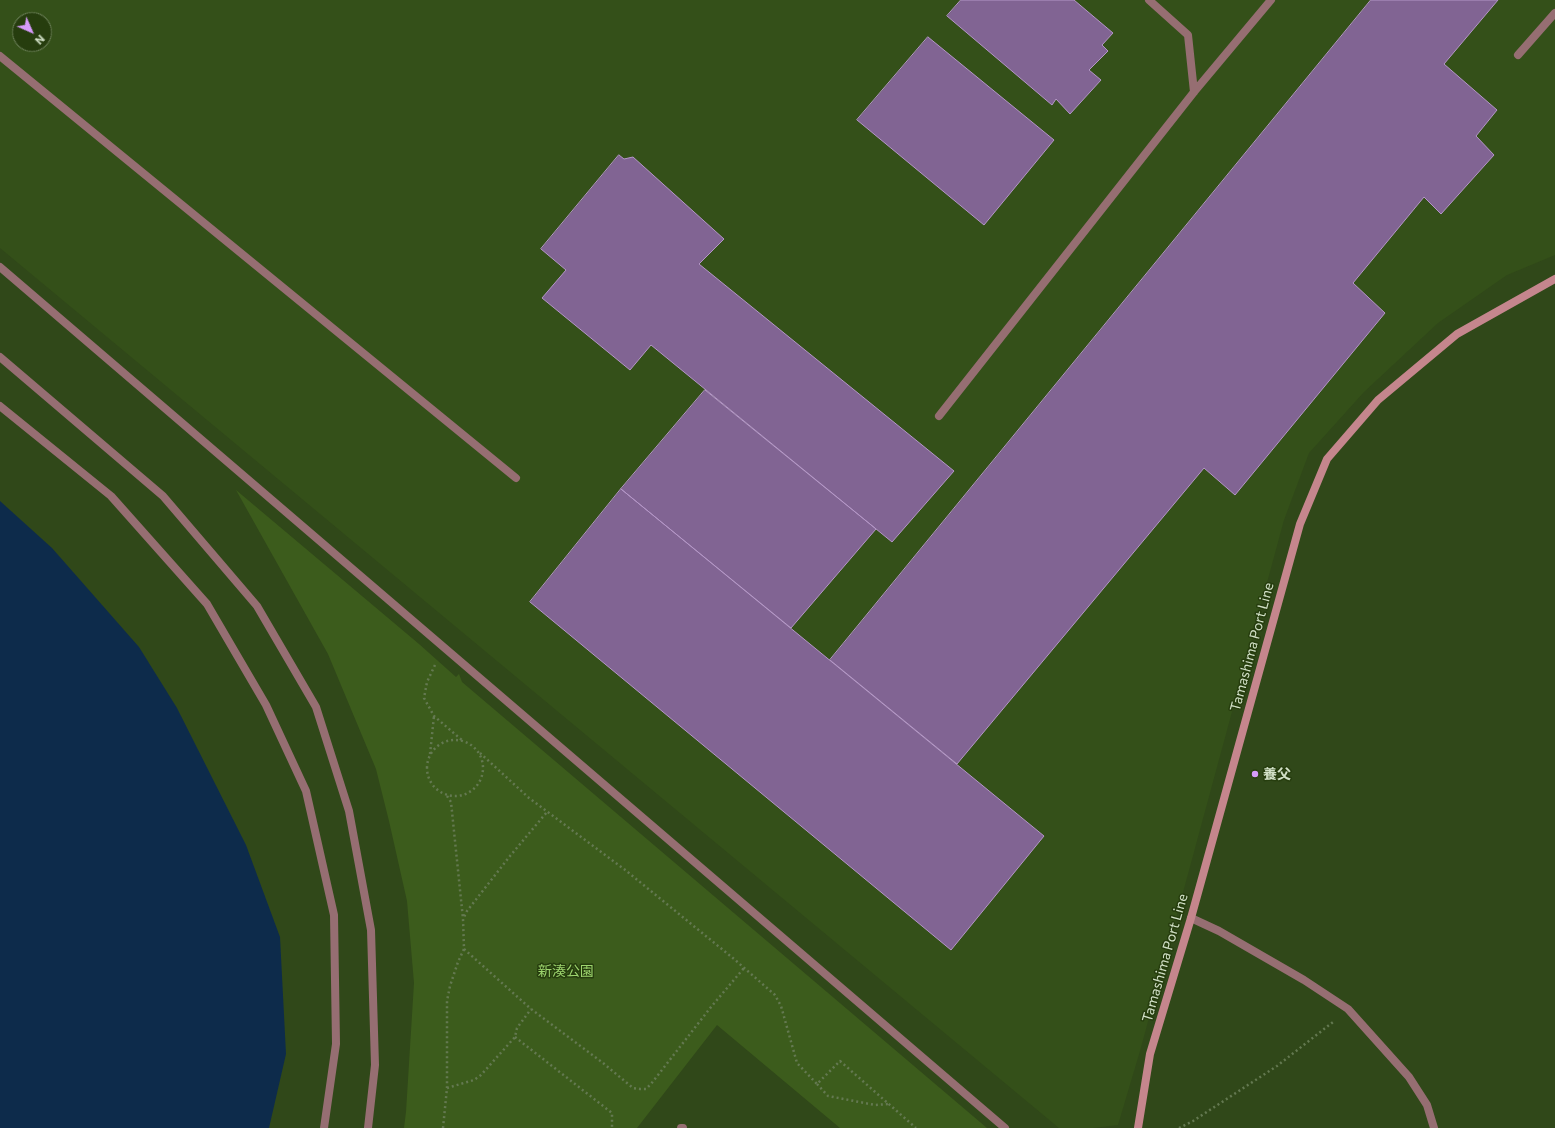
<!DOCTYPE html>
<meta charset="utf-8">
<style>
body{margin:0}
#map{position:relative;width:1555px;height:1128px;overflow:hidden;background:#304819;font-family:Commissioner,sans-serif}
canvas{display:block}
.north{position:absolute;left:12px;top:12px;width:40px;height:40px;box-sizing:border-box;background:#263d0e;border:1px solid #6b7f58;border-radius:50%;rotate:135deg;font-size:11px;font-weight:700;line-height:16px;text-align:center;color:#d2e1c7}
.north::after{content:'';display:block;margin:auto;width:14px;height:18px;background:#d69bfa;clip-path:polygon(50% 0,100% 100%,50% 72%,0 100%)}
</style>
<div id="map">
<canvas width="1555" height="1128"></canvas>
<div class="north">N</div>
</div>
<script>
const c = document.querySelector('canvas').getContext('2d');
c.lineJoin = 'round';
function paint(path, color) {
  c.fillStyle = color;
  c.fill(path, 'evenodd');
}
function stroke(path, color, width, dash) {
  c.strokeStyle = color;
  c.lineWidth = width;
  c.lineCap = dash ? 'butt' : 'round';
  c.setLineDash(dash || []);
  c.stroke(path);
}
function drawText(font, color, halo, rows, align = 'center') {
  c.font = font + ' Commissioner,"Noto Sans JP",sans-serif';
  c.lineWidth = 3;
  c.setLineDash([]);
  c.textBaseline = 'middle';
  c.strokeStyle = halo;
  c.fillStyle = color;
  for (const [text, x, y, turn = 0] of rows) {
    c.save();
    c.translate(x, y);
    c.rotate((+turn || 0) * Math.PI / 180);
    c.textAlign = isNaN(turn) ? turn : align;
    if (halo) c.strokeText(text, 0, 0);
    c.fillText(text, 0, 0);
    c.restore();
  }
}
paint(new Path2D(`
 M0 0H1555V255L1507 275 1438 323 1364 392 1309 453 1284 520 1140 1051 1118 1125 1093 1128H1059L0 248ZM20 20H44V44H20Z`), '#345019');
paint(new Path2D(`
 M236 490 419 644 456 677 459 674 462 682 987 1128H840L717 1025 637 1128H404L406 1112 414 983 407 901 389 821 376 769 328 654Z`), '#3c5c1c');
paint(new Path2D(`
 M0 501 52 548 139 647 177 708 246 845 280 937 286 1054 269 1128H0Z`), '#0d2b4b');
const building = new Path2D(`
 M961 0H1074L1113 33 1102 45 1108 51 1089 70 1101 80 1070 114 1056 99 1052 105 947 16Z
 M1371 0H1498L1444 64 1497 110 1476 136 1494 155 1441 214 1424 197 1353 283 1385 313 1235 495 1204 468 957 764 830 660Z
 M928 37 1054 140 984 225 857 120Z
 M619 155 624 159 633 157 724 239 699 264 954 471 892 542 651 345 630 370 542 298 566 270 541 249Z
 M705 390 876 529 791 628 621 489Z
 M621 489 1044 836 951 950 530 602Z`);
paint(building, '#816493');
stroke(building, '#b496c7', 1);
stroke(new Path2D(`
 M435 665 427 682 424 698 434 716 463 741
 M427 768a28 28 0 1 1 56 0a28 28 0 1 1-56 0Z
 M480 753 529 798 624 869 734 959 775 995 781 1006 797 1063 817 1084 840 1061 916 1128
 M430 754 434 716
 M447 796 451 802 463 919
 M464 949 531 1009 603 1063 633 1088 640 1089H646L651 1084 711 1007 744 968
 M515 1037 612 1113V1128
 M817 1084 828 1096 875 1105 889 1104
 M447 1088 474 1080 481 1075 515 1037 517 1028 531 1009
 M443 1128 447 1088V1001L450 986 458 962 464 949 463 919 467 911 510 856 547 812
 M1179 1128 1193 1121 1277 1066 1333 1022`), '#647951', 2.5, [2, 3]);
stroke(new Path2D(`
 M1149 0 1188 35 1194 92
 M1518 55 1555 13
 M0 56 516 478
 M939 416 1194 92 1271 0`), '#966e72', 8);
stroke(new Path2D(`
 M1191 918 1219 931 1304 980 1348 1009 1409 1077 1427 1105 1434 1128
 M681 1128H683`), '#966e72', 8);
stroke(new Path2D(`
 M0 267 1005 1128
 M0 357 163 496 257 606 316 707 349 811 371 930 375 1065 368 1128
 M0 406 111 496 207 604 266 705 306 791 334 915 336 1044 324 1128`), '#966e72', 8);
stroke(new Path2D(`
 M1138 1128 1150 1054 1191 918 1300 524 1327 459 1378 400 1457 334 1555 279`), '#c5868d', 8);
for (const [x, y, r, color] of [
 [1255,774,4,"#d69bfa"]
]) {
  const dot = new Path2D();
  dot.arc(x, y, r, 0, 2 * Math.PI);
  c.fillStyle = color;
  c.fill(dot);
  stroke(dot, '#263d0e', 1.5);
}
drawText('14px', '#d2e1c7', '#263d0e', [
 ["Tamashima Port Line",1252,647,-75],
 ["Tamashima Port Line",1165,958,-74]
]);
drawText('bold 14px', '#d2e1c7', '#263d0e', [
 ["養父",1263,774]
], 'left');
drawText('14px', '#9dd46e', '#263d0e', [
 ["新湊公園",566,971]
]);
</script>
